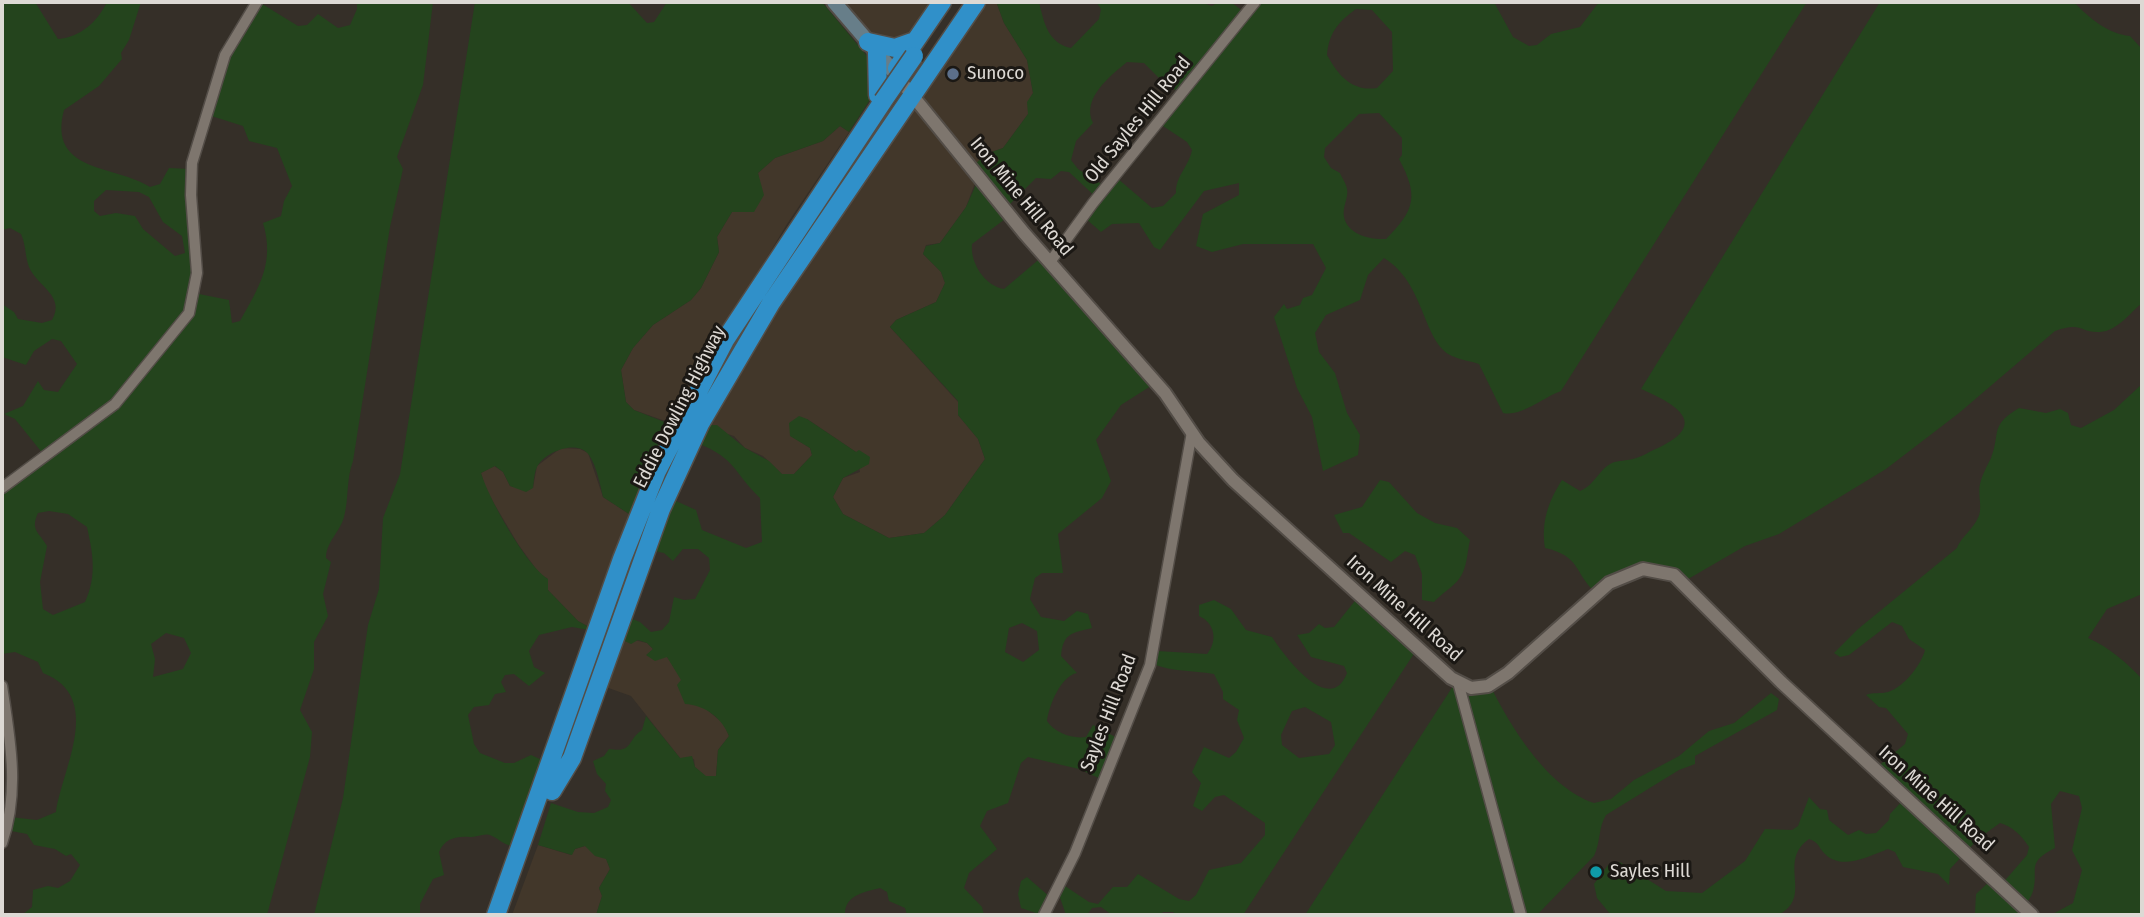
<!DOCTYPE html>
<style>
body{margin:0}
#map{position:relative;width:2144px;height:917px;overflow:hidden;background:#352f28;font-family:"Fira Sans Condensed",sans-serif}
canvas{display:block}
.frame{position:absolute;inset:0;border:4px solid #ddd9d4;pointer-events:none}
</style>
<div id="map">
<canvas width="2144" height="917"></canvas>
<div class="frame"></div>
</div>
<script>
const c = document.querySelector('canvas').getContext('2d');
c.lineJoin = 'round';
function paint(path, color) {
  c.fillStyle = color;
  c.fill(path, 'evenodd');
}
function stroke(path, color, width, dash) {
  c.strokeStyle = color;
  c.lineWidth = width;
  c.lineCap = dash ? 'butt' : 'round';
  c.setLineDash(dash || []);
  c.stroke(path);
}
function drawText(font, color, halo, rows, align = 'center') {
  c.font = font + ' "Fira Sans Condensed",sans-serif';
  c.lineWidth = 6;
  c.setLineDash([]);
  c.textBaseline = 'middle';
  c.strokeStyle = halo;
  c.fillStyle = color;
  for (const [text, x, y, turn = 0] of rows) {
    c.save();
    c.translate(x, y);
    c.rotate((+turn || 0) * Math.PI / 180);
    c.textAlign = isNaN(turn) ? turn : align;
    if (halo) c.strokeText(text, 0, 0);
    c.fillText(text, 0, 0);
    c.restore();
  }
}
paint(new Path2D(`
 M836 2H939L894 70Z
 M981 2 997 4 1004 23 1027 60 1033 93 1028 102V114L1003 148 986 154 966 207 940 243 926 245 923 254 941 272 945 283 936 302 896 320 890 327 958 402V415L978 439 985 459 945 515 924 533 889 538 843 514 833 497 843 478 860 472 856 452 807 419 791 436 810 448 812 455 794 474H782L763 456 745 448 734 436 699 425Z
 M840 126 849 132 787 224 668 422 634 410 626 402 621 370 633 348 653 325 691 300 701 288 719 252 717 237 732 212 759 182 758 173 775 158 823 141Z
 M561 448 580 449 588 453 603 497 629 514 591 628 578 621 548 590V579L539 573 518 544 486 490 481 473 494 466 503 472 510 486 533 488 537 466Z
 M612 635 647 643 653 649 647 655 667 657 700 704 724 724 729 736 718 750 716 777H706L695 767 694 759 680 758 631 696 600 685Z
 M538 845 571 855 575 849 585 846 606 858 610 869 599 888 602 896 596 915H512Z`), '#42372a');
paint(new Path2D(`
 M2 2H35L58 39C81 37 97 22 107 2H141L129 40 121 53 122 59 99 86 64 110C47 173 116 165 150 187L160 184 169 168 190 169 194 293 229 300 232 323 240 321C259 287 275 263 263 223L281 216 284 201 292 186 277 148 249 141 243 126 205 114 225 56 259 2 298 26 307 25 318 14 338 28 350 25 357 9V2H433L423 85 397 157 403 169 390 227 353 461C346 480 349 498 344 517 340 532 326 542 326 558L331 562 323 594 328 616 314 642V669L300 710 312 732 310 757 267 915H22L32 907 33 890 48 886 58 888 70 881 80 865 71 854 66 856 55 849 34 845 27 834 6 830 10 817 37 820 56 812C62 769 105 697 43 673L38 662 15 652 2 654V488L44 455 15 419 4 414 23 406 38 381 44 390 58 392 77 364 61 341 52 339 34 351 26 365 2 357V304L14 312 18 319 42 323 52 320C66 296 37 286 29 267 25 256 26 245 21 234L10 228 2 230ZM106 190 139 192 149 197 163 222 182 236 185 253 175 256 143 229 135 216 116 213 100 216 94 211V201ZM49 511 68 514 87 527C93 554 97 576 85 602L53 615 43 609 40 582 47 546C39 532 30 530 38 513ZM166 633 184 638 191 653 183 669 153 677 155 659 151 644Z
 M475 2H628L647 23 654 22 667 2H822L871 61 873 95 849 132 840 126 823 141 775 158 758 173 764 195 754 212H732L717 237 719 252 701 288 691 300 653 325 633 348 621 370 626 402 634 410 667 423 629 514 603 497C600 484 597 467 589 455 578 439 545 451 537 467 534 473 534 482 533 488L526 492 510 486 503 472 495 466 481 473C489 499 526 565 548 579V590L578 621 591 628 589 630 572 627 539 635 529 651 534 667 545 673 529 686 514 674 505 675 501 682 506 692 495 694 489 705 474 707 468 715 474 744 480 753 505 763H514L531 755 542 760 511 846C503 844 499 839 492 836 484 832 477 838 470 837 457 836 445 838 439 852L444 875 433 879 420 904V915H314L343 798 368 625 379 589 383 518 400 474Z
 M992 2H1039C1044 23 1048 43 1071 48L1099 19 1101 9 1096 2H1200L1212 6 1218 2H1231L1245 13 1256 2H1494L1513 37 1529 46 1537 45 1551 34 1580 27 1599 2H1807L1561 391C1544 397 1521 417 1503 413L1479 364C1471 361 1460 360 1452 356 1422 342 1426 284 1384 258L1368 275 1360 300 1326 315 1315 333 1319 352 1335 373 1347 413 1360 435 1358 455 1323 471 1312 417 1297 388 1274 317 1284 304 1287 309 1300 305 1303 298 1312 295 1326 268 1313 244H1243L1212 252 1196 246 1203 214 1239 195V183L1204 191 1160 250 1154 247 1139 223 1112 224 1101 232 1085 218 1098 199 1069 172 1061 171 1051 179 1036 178 1006 208 1009 216 972 244C970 263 985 286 1004 289L1043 256 1154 384 1121 405 1096 440 1111 481 1102 498 1058 534 1063 573H1042L1035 578 1030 599 1041 617 1064 621 1077 611 1088 614 1092 628C1072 633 1063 633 1061 656L1077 673C1061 676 1049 705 1047 721 1055 733 1072 739 1086 737L1093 725 1121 740 1103 780 1079 769 1028 757 1021 763 1008 803 987 811 980 826 997 849 969 873 964 888 982 907 984 915H907L905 908 889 901 887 892 880 888C865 892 844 895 845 915H596L602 896 599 888 610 869 606 859 595 856 585 846 575 849 572 855 538 845 551 803 578 812 594 813 608 807 611 800 605 791 606 784 597 774 593 761 604 756 609 749C634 753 626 741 642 730L646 716 680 758 692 756 695 767 706 776H716L718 750 729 736C722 718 705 705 685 704L677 685 681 680 667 657 655 661 646 655 653 649 647 643 638 640 631 644 612 635 620 614 640 622 651 632 662 630 669 622 674 597 684 600 695 599 710 570 709 558 698 549H683L673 561 664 553 644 549 665 496 696 510 702 530 746 548 762 542 760 498C732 471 737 459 697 443L699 425H717L745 448 769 461 782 474H794L812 455 810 448 790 436 789 423 799 416 807 419 856 452 859 450 870 457 869 464 843 478 833 497 843 514 889 538 924 533 945 515 985 459 978 439 958 415V401L890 327 896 320 936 302 945 283 941 272 923 254 926 246 940 243 966 207 978 180 973 166 986 154 1003 148 1028 114 1027 102 1033 93 1027 60 1004 23 997 4ZM1356 9 1372 10 1392 32 1393 71 1377 88C1352 92 1338 75 1327 55 1329 33 1338 22 1356 9ZM1127 62 1144 63 1162 81 1180 93 1160 124 1187 142 1192 150C1189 166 1175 177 1176 193L1163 206 1152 208 1117 178 1106 187 1078 169 1071 160 1076 141 1093 123C1081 99 1110 76 1127 62ZM1379 113 1402 138V155L1399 159C1419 196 1415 210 1386 239 1371 240 1348 235 1344 217 1342 207 1349 197 1347 189 1346 183 1342 178 1340 173L1331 168 1324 157 1325 148 1359 114ZM1022 623 1037 631 1039 650 1023 662 1005 652 1009 628Z
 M1880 2H2074C2089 18 2108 34 2130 36L2142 49V303C2130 313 2117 331 2100 332 2079 333 2083 321 2055 331L1959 413 1886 469 1779 534 1745 546 1683 582 1642 570 1595 592C1574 573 1581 556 1545 548 1541 522 1548 502 1562 480L1580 491C1595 485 1599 469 1612 463 1619 460 1626 461 1633 459 1642 457 1650 451 1658 448 1712 423 1673 403 1641 389Z
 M2142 384V594L2107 609 2088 638C2109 647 2128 664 2142 679V915H2051L2073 903 2082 870 2072 850 2082 808 2079 796 2060 791 2051 804 2055 848C2025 863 2039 869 2033 891 2031 899 2022 909 2016 915L1975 913 1976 894 1991 880 2001 885 2027 855 2029 847C2022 836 2012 826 2000 823L1979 838 1950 869 1949 885 1938 874 1903 867 1895 852 1888 849C1869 856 1842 871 1825 854 1818 847 1819 842 1809 839 1776 862 1815 897 1778 915H1611L1597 898 1594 884 1608 865 1620 862 1666 891 1702 893 1745 861 1765 829 1792 830 1798 826 1809 797 1820 809 1827 810 1829 820 1848 835 1859 830 1866 834 1876 833 1889 820 1890 814 1904 799 1876 768 1905 744 1908 734 1886 708 1879 707 1866 695C1873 692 1881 694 1888 692 1904 687 1921 665 1925 650L1909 639 1902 626 1892 622 1849 655 1840 657 1834 653 1858 629 1957 548C1962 535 1978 526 1980 511 1981 502 1978 492 1980 484 1982 475 1987 466 1991 458 2001 432 1989 426 2019 408L2046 413 2060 409 2068 413 2071 425 2081 428 2114 410Z
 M1380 480 1389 482 1417 513 1435 523 1457 528 1470 540C1467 553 1467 569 1459 579 1453 587 1441 594 1434 602L1422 600V574L1415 555 1405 551 1391 562 1349 533H1343L1334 515 1362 507Z
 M1358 597 1417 649 1243 915H1177L1173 912H1163L1160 915H1112L1101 907 1092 908 1087 915H1066L1057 889 1062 884 1089 902 1098 904 1113 887H1127L1138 874 1179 899 1189 901 1196 895 1209 870 1241 863 1265 835V823L1224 795 1215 797 1202 811 1193 806 1201 783 1192 772 1204 747 1229 758 1236 752 1244 738 1237 720 1239 710 1223 699V692L1214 674C1192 670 1173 672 1153 664L1157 651 1207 654C1218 641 1215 623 1199 616V605L1214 600 1231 609 1246 630 1272 637C1285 657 1330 717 1347 673L1344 666 1311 657 1297 635 1309 633 1319 624 1325 628 1334 627ZM1305 707 1331 722 1335 745 1329 754 1299 758 1282 745 1281 735 1292 711Z
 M1455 683 1490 685C1510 726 1548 788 1594 803L1611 799 1634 780 1679 756 1709 731 1734 723 1771 693 1779 699 1777 710 1695 756V764L1679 770 1606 815C1598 828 1601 841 1594 856L1537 915H1305Z
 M1027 877 1051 898 1042 915 1021 908 1018 894 1021 881Z`), '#24441d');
const minor = new Path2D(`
 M1050 262 1093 203 1255 2
 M2 488 115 404 189 313 197 273 191 195 192 163 225 55 257 2
 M1458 682 1521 915
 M2 686C10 738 20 792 2 843
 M1044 915 1075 853 1150 665 1192 432`);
const tertiary = new Path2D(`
 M895 74 1024 233 1165 393 1199 443 1233 480 1451 678 1471 688 1488 686 1508 673 1609 583 1643 569 1674 575 1781 682 2032 915`);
const secondary = new Path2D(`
 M834 2 894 72`);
const motorway = new Path2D(`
 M868 42 895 48 915 41
 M877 53 878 95
 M897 68 942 2
 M552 791 572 758 661 509 700 424 771 303 976 2
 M496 915 622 559 657 471 725 340 883 101`);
stroke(minor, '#534d47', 13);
stroke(tertiary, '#534d47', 16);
stroke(secondary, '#534d47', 18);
stroke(motorway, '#534d47', 21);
stroke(minor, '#7e766e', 10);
stroke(tertiary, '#7e766e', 12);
stroke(secondary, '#677e89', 14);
stroke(motorway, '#3090c9', 18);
const motorwayBridge = new Path2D(`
 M883 101 914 56`);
stroke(motorwayBridge, '#534d47', 21, []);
stroke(motorwayBridge, '#3090c9', 18);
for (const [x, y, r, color] of [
 [953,74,7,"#5c6f8a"],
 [1596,872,7,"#0f9aa8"]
]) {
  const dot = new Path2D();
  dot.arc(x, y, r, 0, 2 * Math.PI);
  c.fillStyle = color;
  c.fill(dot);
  stroke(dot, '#1b1814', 2.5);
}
drawText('19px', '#ddd9d4', '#1b1814', [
 ["Sunoco",967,74],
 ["Sayles Hill",1610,872]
], 'left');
drawText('19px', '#ddd9d4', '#1b1814', [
 ["Old Sayles Hill Road",1138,120,-51],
 ["Iron Mine Hill Road",1021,197,50],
 ["Eddie Dowling Highway",680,407,-63],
 ["Iron Mine Hill Road",1404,609,42],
 ["Sayles Hill Road",1109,713,-69],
 ["Iron Mine Hill Road",1936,799,42]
]);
</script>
